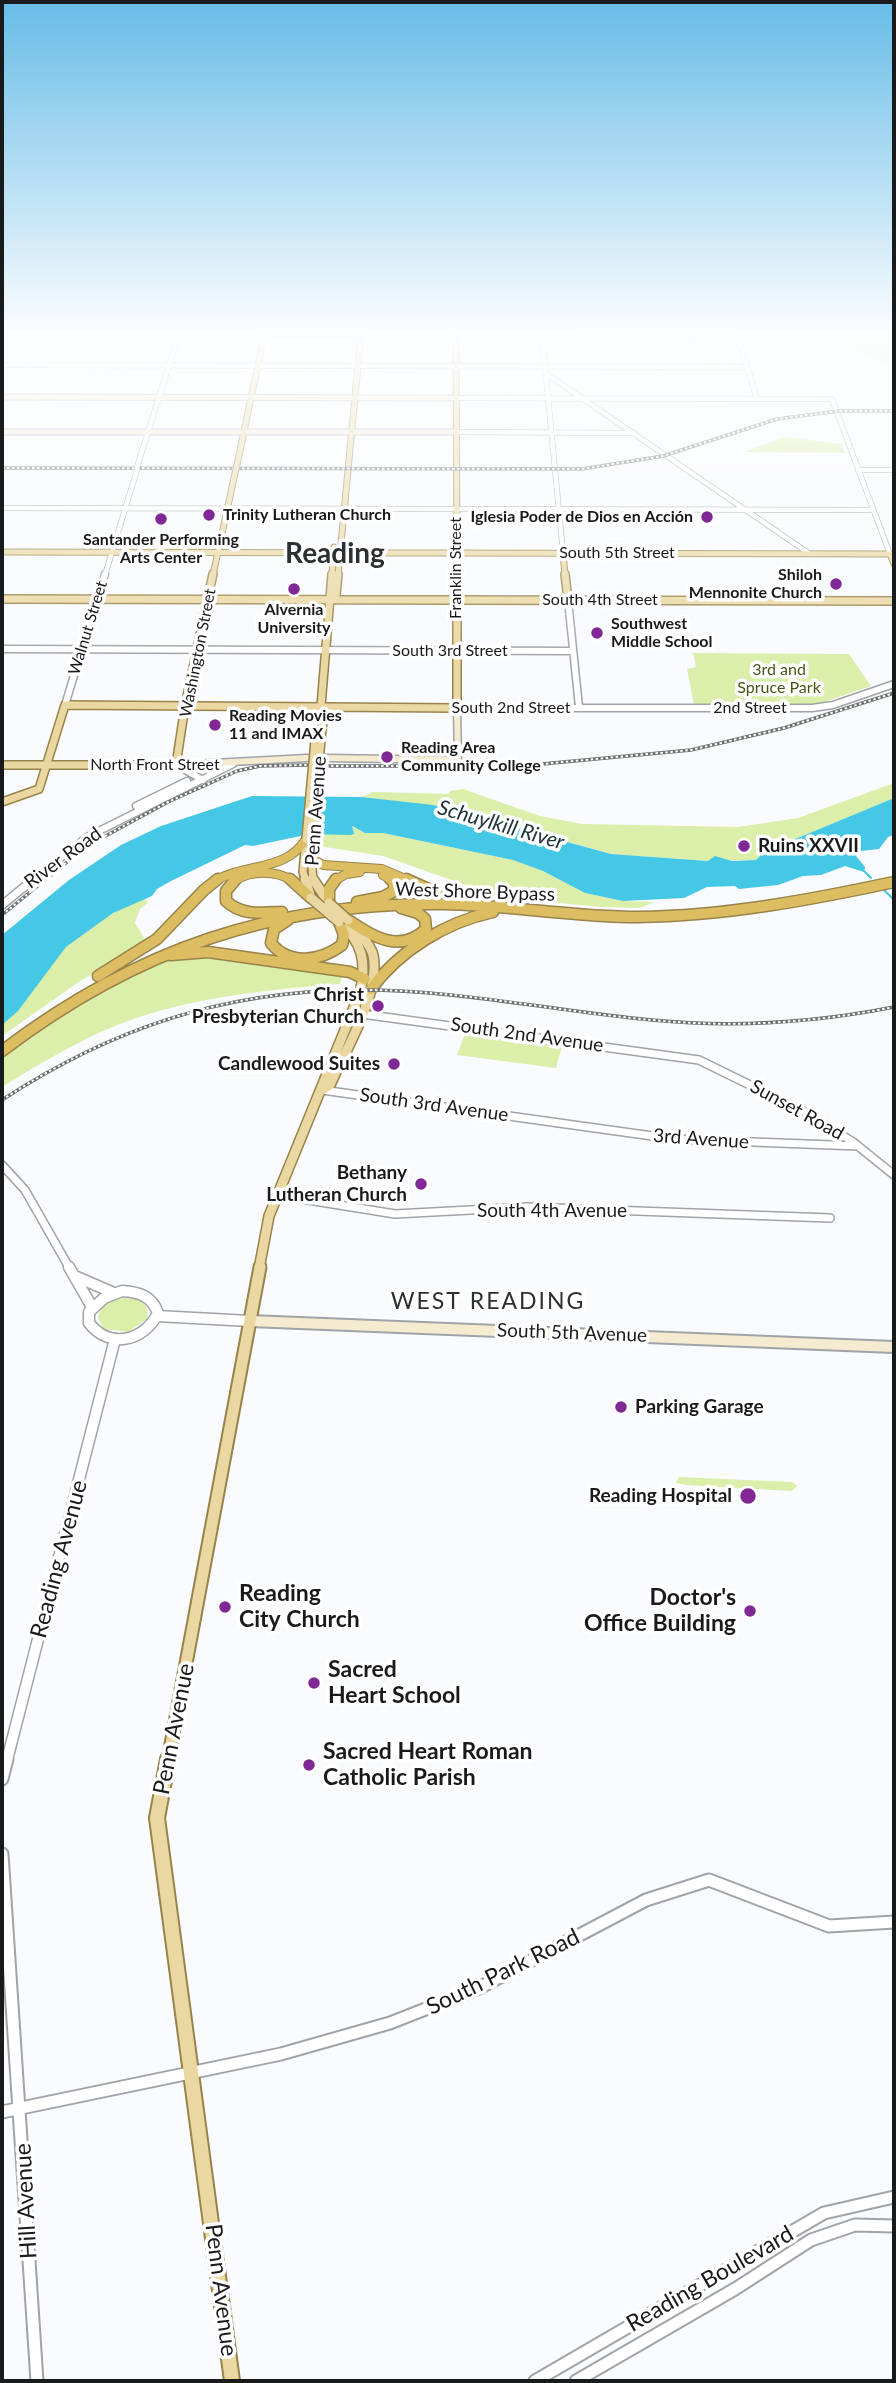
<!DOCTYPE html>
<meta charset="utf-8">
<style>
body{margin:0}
#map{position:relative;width:896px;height:2383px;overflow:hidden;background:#f9fbfe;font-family:Lato,sans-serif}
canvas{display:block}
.frame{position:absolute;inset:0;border:4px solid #191a1c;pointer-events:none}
</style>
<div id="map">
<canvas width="896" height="2383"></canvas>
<div class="frame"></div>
</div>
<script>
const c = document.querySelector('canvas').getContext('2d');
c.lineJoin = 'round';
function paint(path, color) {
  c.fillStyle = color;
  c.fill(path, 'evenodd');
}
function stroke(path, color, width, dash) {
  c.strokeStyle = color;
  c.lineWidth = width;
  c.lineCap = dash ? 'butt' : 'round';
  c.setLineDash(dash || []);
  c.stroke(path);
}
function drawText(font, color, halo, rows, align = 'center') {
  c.font = font + ' Lato,sans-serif';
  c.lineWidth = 7;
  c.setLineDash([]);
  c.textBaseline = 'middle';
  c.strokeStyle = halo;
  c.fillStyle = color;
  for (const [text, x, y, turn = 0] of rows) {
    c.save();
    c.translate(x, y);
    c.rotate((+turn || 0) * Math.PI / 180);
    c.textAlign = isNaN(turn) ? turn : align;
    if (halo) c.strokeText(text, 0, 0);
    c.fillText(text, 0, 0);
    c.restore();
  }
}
paint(new Path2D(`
 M829 334H894V369Z
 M784 437 841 444 845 453 744 452Z
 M693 653 849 654 871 686 818 704 694 705 687 669 696 667Z
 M894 783V798L764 852 756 860 708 861 611 854 453 809 361 797 373 792 449 794 450 791 463 789 540 816 582 824 738 827 798 818Z
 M351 826 365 833H383L513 860 543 871 585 893 623 901 654 902 640 908 601 907 500 897 383 856 319 846V835L332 832 350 835Z
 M144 898 148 903 140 909 135 923 147 943 80 981 2 1036V1025L66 947 113 913Z
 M194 955 342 977 340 984C266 990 190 997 120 1024 79 1040 39 1064 2 1087V1056L12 1047C68 1011 126 965 194 955Z
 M467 1028 563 1043 556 1068 457 1055Z
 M123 1298C137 1298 151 1302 147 1319L128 1332 104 1329 98 1318C100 1305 110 1300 123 1298Z
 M679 1477 792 1482 797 1486 792 1491 686 1485 676 1483Z`), '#dbeeaa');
paint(new Path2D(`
 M252 796 361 797 433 805 611 854 708 861 715 856 732 861 756 860 764 852 894 798V835L888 837 879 849 861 851 856 856 865 867 864 872 845 866 821 875 803 876 778 885 739 889 735 886 707 887 684 898 623 901 585 893 543 871 513 860 383 833H365L352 826 354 834 350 835 310 834 253 846 245 845 171 881 157 889 152 896 113 913 66 947 18 1011 2 1025V935L69 880 121 845 161 826Z`), '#45c7e6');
stroke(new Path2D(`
 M864 871 871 878
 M883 889 894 900`), '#45c7e6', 2);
const tertiaryFar4 = new Path2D(`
 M542 334 563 553
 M737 334 757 399
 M2 335 264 336
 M360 336 738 337
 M2 365 747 367
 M545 373 810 554
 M455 398 832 399 890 554H894
 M455 432 634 433
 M137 467 179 334
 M858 470H894
 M2 508 873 510
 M105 575 137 470`);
const tertiaryFar3 = new Path2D(`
 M568 600 579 707
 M2 649 573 651
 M65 705 105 574
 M457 708H812L833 705 894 684
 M176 765 203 780
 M136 806 187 781
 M32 881 87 837 233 764`);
const tertiaryFar2 = new Path2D(`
 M2 905 34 879
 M362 1014 699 1060 803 1111 853 1142 894 1175
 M322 1090 674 1139 858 1146
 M2 1165 25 1190 70 1269
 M277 1195 395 1214 527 1207 830 1218`);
const tertiaryFar1 = new Path2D(`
 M69 1267 92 1307
 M77 1277 114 1293
 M122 1291C139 1292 152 1296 158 1313 144 1342 109 1349 89 1323V1312L104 1298Z
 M157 1316 250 1321
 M7 1760 115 1339`);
const tertiary = new Path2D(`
 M2 1779 7 1759
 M2 1854 37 2381
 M2 2112 281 2054 390 2023 479 1988 646 1900 709 1880 829 1926 894 1922
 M535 2381 824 2213 894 2197
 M576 2381 735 2289 811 2240 855 2225 894 2226`);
const secondaryFar2 = new Path2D(`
 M2 397 455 398
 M2 432H455`);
const secondaryFar1 = new Path2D(`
 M326 758 458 760 457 708
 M176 765 307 758`);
const secondary = new Path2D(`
 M250 1321 894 1347`);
const primaryFar4 = new Path2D(`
 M456 334 457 575
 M238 460 264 336H360
 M2 552 890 554 894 564
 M563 553 565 575
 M213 575 234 478
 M332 575 334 547
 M338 575 361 334`);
const primaryFar3 = new Path2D(`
 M565 574 568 600
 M2 599 894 601
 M332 599 336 595 338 574
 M321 706 332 574
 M321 706 325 709 322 729
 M2 765H176L185 706 213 574
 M2 802 39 789 65 705 457 708V574
 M311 853 313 881
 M306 881 303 872 306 839`);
const primaryFar2 = new Path2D(`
 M305 879 311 898
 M313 879 329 903
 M322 1090 330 1085C345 1051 381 992 373 955 371 946 361 935 356 927
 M259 1269 269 1216 360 993C367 963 363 942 339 922`);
const primaryFar1 = new Path2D(`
 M168 1760 260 1267`);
const primary = new Path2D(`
 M168 1759 157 1818 232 2381`);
const motorwayFar1 = new Path2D(`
 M311 858 323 865 382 869 410 881
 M383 875 393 881
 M215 881C245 863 286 872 306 839
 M234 881C251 870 276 870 293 881
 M334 881 346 874 360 872`);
const motorway = new Path2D(`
 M236 879 226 891V901C242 916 262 913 282 912
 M290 879 311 898
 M406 879 433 891 478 900
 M357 902 383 897 394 891V882L390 879
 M329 903V889L336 879
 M288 920 274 929 271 943C289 966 321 961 342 945L344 935 339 922
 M348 920C374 937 400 954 426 929L425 919 418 913 401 908
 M171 955 208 952 350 972 365 979
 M98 976 157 939 204 890 218 879
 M371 989C400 950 446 922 493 912
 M2 1051C136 949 274 902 443 904 508 905 573 917 638 917 724 916 810 900 894 882`);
stroke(tertiaryFar4, '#a0a3a7', 6);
stroke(tertiaryFar3, '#a0a3a7', 9);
stroke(tertiaryFar2, '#a0a3a7', 10);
stroke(tertiaryFar1, '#a0a3a7', 13);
stroke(tertiary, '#a0a3a7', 15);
stroke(secondaryFar2, '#a0a3a7', 7);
stroke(secondaryFar1, '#a0a3a7', 9);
stroke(secondary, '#a0a3a7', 14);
stroke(primaryFar4, '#98844a', 7);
stroke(primaryFar3, '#98844a', 10);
stroke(primaryFar2, '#98844a', 12);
stroke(primaryFar1, '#98844a', 15);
stroke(primary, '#98844a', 18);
stroke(motorwayFar1, '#98844a', 10);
stroke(motorway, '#98844a', 13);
stroke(tertiaryFar4, '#fff', 4.5);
stroke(tertiaryFar3, '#fff', 6);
stroke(tertiaryFar2, '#fff', 7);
stroke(tertiaryFar1, '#fff', 10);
stroke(tertiary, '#fff', 11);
stroke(secondaryFar2, '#f4ebd0', 5);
stroke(secondaryFar1, '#f4ebd0', 6);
stroke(secondary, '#f4ebd0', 10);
stroke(primaryFar4, '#ead7a1', 5);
stroke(primaryFar3, '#ead7a1', 7);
stroke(primaryFar2, '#ead7a1', 9);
stroke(primaryFar1, '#ead7a1', 11);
stroke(primary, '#ead7a1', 14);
stroke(motorwayFar1, '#dcbd62', 8);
stroke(motorway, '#dcbd62', 10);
const rail = new Path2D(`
 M2 468 582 469 663 456 777 419 839 411H894
 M326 766H521L691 750 784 728 894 693
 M2 915 87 846 168 802 237 771 260 766 307 765
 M2 1100C112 1028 224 991 356 990 455 989 553 1011 652 1020 734 1028 813 1023 894 1007`);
stroke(rail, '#6e6f71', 3.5);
stroke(rail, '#fff', 2, [2.5]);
const tertiaryBridge = new Path2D(`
 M137 467V470`);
const primaryBridgeFar2 = new Path2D(`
 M234 478 238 460`);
const primaryBridgeFar1 = new Path2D(`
 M306 839 316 729
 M311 853 322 729`);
const primaryBridge = new Path2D(`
 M311 898 339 922
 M329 903 348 920`);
stroke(tertiaryBridge, '#a0a3a7', 6, []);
stroke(primaryBridgeFar2, '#98844a', 7, []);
stroke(primaryBridgeFar1, '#98844a', 10, []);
stroke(primaryBridge, '#98844a', 12, []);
stroke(tertiaryBridge, '#fff', 4.5);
stroke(primaryBridgeFar2, '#ead7a1', 5);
stroke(primaryBridgeFar1, '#ead7a1', 7);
stroke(primaryBridge, '#ead7a1', 9);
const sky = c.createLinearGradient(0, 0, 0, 667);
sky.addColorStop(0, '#67bce7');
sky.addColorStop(0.5, '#fcfdff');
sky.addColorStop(1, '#fcfdff00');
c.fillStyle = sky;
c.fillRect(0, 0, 896, 667);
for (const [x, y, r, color] of [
 [209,515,7,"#802895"],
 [707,517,7,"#802895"],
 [161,519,7,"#802895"],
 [836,584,7,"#802895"],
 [294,589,7,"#802895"],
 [597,633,7,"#802895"],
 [215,725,7,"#802895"],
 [387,757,7,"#802895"],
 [744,846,7,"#802895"],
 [378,1006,7,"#802895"],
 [394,1064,7,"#802895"],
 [421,1184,7,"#802895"],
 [621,1407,7,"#802895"],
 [748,1496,9,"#802895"],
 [225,1607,7,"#802895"],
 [750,1611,7,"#802895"],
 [314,1683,7,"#802895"],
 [309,1765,7,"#802895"]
]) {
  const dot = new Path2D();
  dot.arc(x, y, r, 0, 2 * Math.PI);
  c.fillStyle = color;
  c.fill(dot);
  stroke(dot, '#fff', 2.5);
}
drawText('bold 16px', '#191a1c', '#fff', [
 ["Trinity Lutheran Church",223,515],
 ["Iglesia Poder de Dios en Acción",693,517,"right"],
 ["Santander Performing",161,540,"center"],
 ["Arts Center",161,558,"center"],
 ["Shiloh",822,575,"right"],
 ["Mennonite Church",822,593,"right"],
 ["Alvernia",294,610,"center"],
 ["University",294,628,"center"],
 ["Southwest",611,624],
 ["Middle School",611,642],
 ["Reading Movies",229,716],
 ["11 and IMAX",229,734],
 ["Reading Area",401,748],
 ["Community College",401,766]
], 'left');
drawText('16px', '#191a1c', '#fff', [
 ["South 5th Street",617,553],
 ["Franklin Street",456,568,-90],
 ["South 4th Street",600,600],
 ["Walnut Street",88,628,-73],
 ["South 3rd Street",450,651],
 ["Washington Street",198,653,-79],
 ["South 2nd Street",511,708],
 ["2nd Street",750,708],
 ["North Front Street",155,765]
]);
drawText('16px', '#485615', '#fff', [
 ["3rd and",779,670],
 ["Spruce Park",779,688]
]);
drawText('19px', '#191a1c', '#fff', [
 ["Penn Avenue",316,811,-86],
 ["River Road",63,858,-36],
 ["West Shore Bypass",475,892,2],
 ["South 2nd Avenue",527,1035,8],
 ["South 3rd Avenue",434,1105,8],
 ["Sunset Road",797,1110,29],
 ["3rd Avenue",701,1139,4],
 ["South 4th Avenue",552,1211],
 ["South 5th Avenue",572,1333,2]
]);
drawText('bold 19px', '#191a1c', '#fff', [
 ["Ruins XXVII",758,846,"left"],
 ["Christ",364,995],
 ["Presbyterian Church",364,1017],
 ["Candlewood Suites",380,1064],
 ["Bethany",407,1173],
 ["Lutheran Church",407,1195],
 ["Parking Garage",635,1407,"left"],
 ["Reading Hospital",732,1496]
], 'right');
drawText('italic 21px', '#20373c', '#fff', [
 ["Schuylkill River",501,825,16]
]);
c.letterSpacing = '2px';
drawText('23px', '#2d3033', '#fff', [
 ["WEST READING",488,1302]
]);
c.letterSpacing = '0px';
drawText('23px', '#191a1c', '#fff', [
 ["Reading Avenue",59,1559,-75],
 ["Penn Avenue",174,1729,-79],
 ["South Park Road",503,1972,-26],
 ["Hill Avenue",26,2201,-93],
 ["Reading Boulevard",710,2279,-30],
 ["Penn Avenue",221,2290,83]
]);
drawText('bold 23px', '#191a1c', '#fff', [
 ["Reading",239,1594],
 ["City Church",239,1620],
 ["Doctor's",736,1598,"right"],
 ["Office Building",736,1624,"right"],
 ["Sacred",328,1670],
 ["Heart School",328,1696],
 ["Sacred Heart Roman",323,1752],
 ["Catholic Parish",323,1778]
], 'left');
drawText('bold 28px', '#2d3033', '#fff', [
 ["Reading",335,554]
]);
</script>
